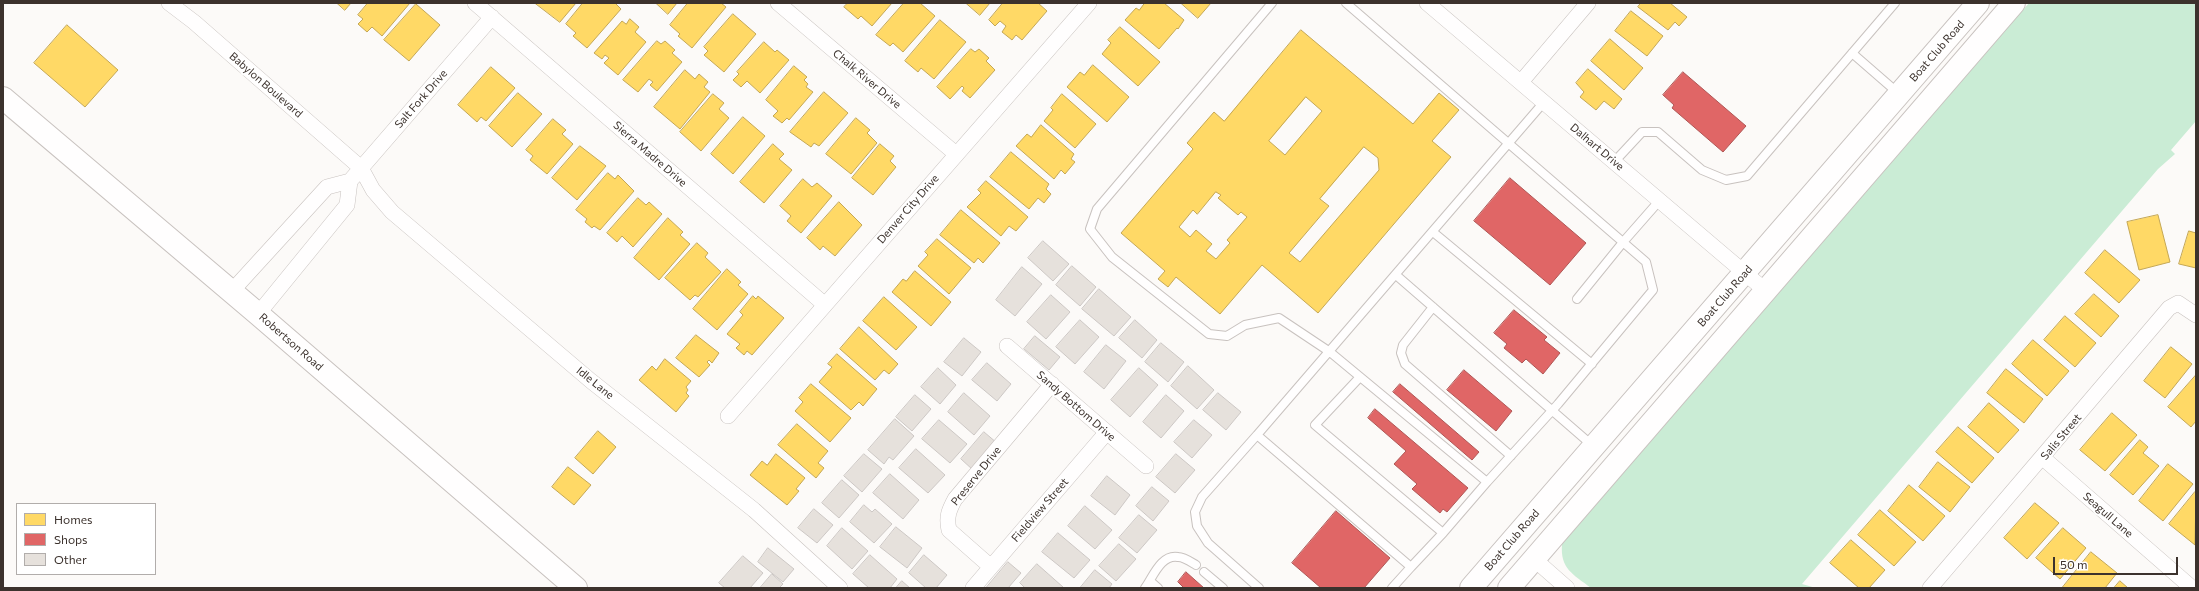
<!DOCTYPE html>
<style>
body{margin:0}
#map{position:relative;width:2199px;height:591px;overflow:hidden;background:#fcfaf8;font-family:Commissioner,sans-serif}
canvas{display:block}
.frame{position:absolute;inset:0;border:4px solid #3c322d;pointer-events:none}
.legend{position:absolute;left:16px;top:503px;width:140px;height:72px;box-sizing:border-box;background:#fff;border:1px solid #b1adab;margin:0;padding:5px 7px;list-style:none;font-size:12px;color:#3c322d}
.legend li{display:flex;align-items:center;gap:8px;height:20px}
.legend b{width:20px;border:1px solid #b1adab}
.scale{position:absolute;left:2053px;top:557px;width:125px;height:18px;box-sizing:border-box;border:2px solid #3c322d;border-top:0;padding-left:5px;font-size:12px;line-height:14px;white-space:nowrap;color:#3c322d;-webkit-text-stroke:3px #fff;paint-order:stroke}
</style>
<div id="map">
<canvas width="2199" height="591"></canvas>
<div class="frame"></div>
<ul class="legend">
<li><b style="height:11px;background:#ffd966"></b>Homes</li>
<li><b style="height:11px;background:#e06666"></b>Shops</li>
<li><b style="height:11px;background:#e6e1dc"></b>Other</li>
</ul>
<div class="scale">50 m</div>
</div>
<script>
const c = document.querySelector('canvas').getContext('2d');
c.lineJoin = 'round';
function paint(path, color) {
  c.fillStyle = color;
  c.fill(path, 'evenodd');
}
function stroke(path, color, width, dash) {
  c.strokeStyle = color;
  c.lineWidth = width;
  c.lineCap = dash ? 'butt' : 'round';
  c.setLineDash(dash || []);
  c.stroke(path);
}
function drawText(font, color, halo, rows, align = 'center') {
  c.font = font + ' Commissioner,sans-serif';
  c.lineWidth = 4;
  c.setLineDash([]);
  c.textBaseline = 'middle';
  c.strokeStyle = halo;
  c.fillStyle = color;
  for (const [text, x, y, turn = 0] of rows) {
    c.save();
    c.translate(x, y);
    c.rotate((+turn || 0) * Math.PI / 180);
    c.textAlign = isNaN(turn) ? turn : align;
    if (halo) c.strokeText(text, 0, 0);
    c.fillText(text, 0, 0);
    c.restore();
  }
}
paint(new Path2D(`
 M2029 3H2196V121L2171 150 2175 154 2158 169 1802 584 1816 588H1591C1573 574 1560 569 1562 544Z`), '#caecd5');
const homes = new Path2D(`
 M337 3H351L345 10Z
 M368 3H410L382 36 372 27 367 32 358 24 363 19 358 15Z
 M535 3H576L560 22Z
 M583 3H615L621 9 587 48 573 36 576 33 566 24Z
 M656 3H677L668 14Z
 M688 3H721L726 7 692 48 678 36 680 34 670 25Z
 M848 3H892L872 26 861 16 858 19 844 7Z
 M904 3H920L935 16 903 52 893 43 890 46 876 35Z
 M966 3H990L980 15Z
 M1003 3H1038L1047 11 1022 40 1016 35 1012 40 1002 32 1006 26 1000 21 995 26 989 20Z
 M1145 3H1164L1184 20 1178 29 1177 28 1159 49 1125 20 1136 8 1139 10Z
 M1181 3H1211L1198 18Z
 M1641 3H1670L1687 17 1679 26 1675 22 1668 30 1638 7Z
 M416 4 440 25 409 61 384 40Z
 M1631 11 1663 36 1647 56 1615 31Z
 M733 14 756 34 724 72 704 55 708 51 704 47Z
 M630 19 639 27 635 32 646 42 618 75 604 63 609 58 605 55 602 59 594 53 622 21 626 24Z
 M940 20 966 42 934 79 921 68 918 72 905 61Z
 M67 25 118 70 85 107 34 63Z
 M1120 27 1160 62 1138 86 1102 54 1111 43 1108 40Z
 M1301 30 1413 124 1439 93 1459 110 1432 141 1451 157 1318 313 1262 265 1220 314 1176 277 1168 287 1158 279 1165 271 1121 233 1193 149 1187 143 1214 112 1224 121ZM1306 97 1322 111 1285 155 1269 141ZM1364 147 1378 158 1379 170 1300 262 1289 253 1329 206 1320 199ZM1216 192 1221 195 1218 198 1238 215 1241 212 1247 217 1227 240 1230 243 1216 259 1206 251 1212 244 1196 230 1190 237 1179 227 1193 210 1197 214Z
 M1610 39 1643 68 1624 90 1591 61Z
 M657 41 661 44 665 41 675 50 672 53 682 62 657 91 650 85 653 82 649 79 638 92 623 80Z
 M764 42 775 52 777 50 789 60 760 93 747 81 741 87 733 80 739 74 737 72Z
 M971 49 975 52 979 49 989 58 986 61 995 70 970 98 962 91 964 88 962 86 950 99 937 87Z
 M1093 65 1129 97 1107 122 1067 87 1080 72 1084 75Z
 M794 66 807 77 804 80 808 84 806 87 813 92 789 120 787 118 782 123 773 116 778 111 766 100Z
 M491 67 515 88 486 121 481 117 477 122 458 105Z
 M1588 69 1622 99 1614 109 1604 101 1596 110 1580 97 1584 92 1576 83Z
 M685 70 695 79 699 74 708 82 704 87 710 92 680 129 654 107Z
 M824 92 848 113 819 146 814 143 811 147 790 132Z
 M518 93 542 114 512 147 489 126Z
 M713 94 724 103 719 109 729 118 701 151 680 132Z
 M1062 94 1096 124 1075 148 1044 121 1053 110 1051 108Z
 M743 117 765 136 733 174 711 154Z
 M856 118 870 130 867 133 877 143 851 174 826 154Z
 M553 119 566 130 562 134 573 144 547 174 530 160 533 156 526 150Z
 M1041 125 1074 154 1071 159 1075 162 1065 174 1061 170 1054 179 1016 146 1027 134 1031 137Z
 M773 144 784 154 779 159 792 170 764 203 740 182Z
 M880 144 894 156 890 161 896 167 873 195 852 178Z
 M580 146 606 166 577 200 552 178Z
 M1011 152 1049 184 1046 189 1051 194 1044 203 1038 198 1029 209 990 177Z
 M608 173 615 179 618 175 634 191 600 230 594 226 592 228 585 222 587 219 576 210Z
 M803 179 812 187 817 183 832 196 801 233 787 221 791 216 780 206Z
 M986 181 1028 217 1016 231 1009 226 1001 236 967 207 981 193 978 190Z
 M638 198 646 205 649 202 662 214 633 247 622 236 617 242 607 233Z
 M839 202 862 225 835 256 823 246 820 250 807 238Z
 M961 210 1000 243 983 263 978 258 974 263 940 235Z
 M2158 215 2170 262 2139 270 2127 222Z
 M668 218 683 232 680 235 690 244 659 280 634 258Z
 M2189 231 2196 233V268L2179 264Z
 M937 239 971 268 949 294 918 266 928 255 925 252Z
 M697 243 708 253 705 257 721 272 698 297 695 295 690 300 665 278Z
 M2105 250 2140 280 2119 303 2085 273Z
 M727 269 741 282 738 285 748 294 717 330 693 309Z
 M915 271 951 302 931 326 892 292 903 279 906 281Z
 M2094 294 2119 316 2101 337 2075 314Z
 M753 296 756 299 758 296 784 318 752 355 747 351 744 355 736 348 740 344 727 334 743 315 740 312Z
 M884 297 917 327 896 350 863 321Z
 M2065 316 2096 343 2075 367 2044 340Z
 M859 327 898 364 889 374 884 370 875 380 840 349Z
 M696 335 719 353 712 363 709 360 707 362 710 365 699 377 676 358Z
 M2033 340 2069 371 2047 396 2012 364Z
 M2171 347 2192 364 2165 398 2144 381Z
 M837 354 877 389 863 406 859 402 851 410 819 382 832 367 828 364Z
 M665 359 691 381 686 387 688 390 686 393 689 396 676 412 639 380 652 366 656 370Z
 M2006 369 2043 399 2024 423 1987 393Z
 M2196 375V421L2191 427 2168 407Z
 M811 384 851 418 830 442 795 411 803 402 799 398Z
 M1989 403 2019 430 1998 453 1968 427Z
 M2112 413 2137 435 2105 471 2080 450Z
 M797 424 828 451 818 463 824 468 816 478 778 445Z
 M1958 427 1994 458 1972 483 1936 452Z
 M598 431 616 447 593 474 575 458Z
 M2140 440 2148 447 2143 453 2159 466 2133 495 2110 475Z
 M776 454 805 478 796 489 799 491 787 505 750 475 762 461 767 465Z
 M1938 462 1970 487 1950 512 1919 487Z
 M2168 464 2193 484 2163 521 2139 501Z
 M568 467 591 485 574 505 552 487Z
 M1909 485 1945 516 1923 541 1888 511Z
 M2195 492 2196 493 2195 545 2169 524Z
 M2035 503 2059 523 2027 559 2004 538Z
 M1880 510 1916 542 1894 566 1858 535Z
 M2063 528 2086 548 2060 579 2036 558Z
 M1851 540 1885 570 1869 588H1859L1830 563Z
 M2091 552 2117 573 2105 588H2065L2063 587Z
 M2120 581 2128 588H2114Z`);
paint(homes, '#ffd966');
stroke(homes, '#c4a755', 1);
const shops = new Path2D(`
 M1683 72 1746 126 1723 152 1672 108 1674 105 1663 95Z
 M1510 178 1586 243 1550 285 1474 221Z
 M1514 310 1547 337 1544 340 1560 353 1543 374 1526 359 1522 363 1504 348 1507 344 1494 333Z
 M1464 370 1512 411 1496 431 1447 390Z
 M1400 384 1479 452 1472 460 1393 392Z
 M1375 409 1468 488 1447 512 1443 509 1440 513 1412 489 1417 484 1394 464 1406 451 1368 418Z
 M1336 511 1390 558 1364 588H1321L1292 563Z
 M1186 572 1204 588H1184L1178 582Z`);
paint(shops, '#e06666');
stroke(shops, '#af5655', 1);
const building = new Path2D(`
 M1043 241 1069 264 1053 281 1028 258Z
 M1072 266 1096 287 1080 306 1056 285Z
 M1022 267 1042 284 1015 316 996 300Z
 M1099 289 1131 317 1114 336 1082 309Z
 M1051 295 1070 312 1046 339 1027 322Z
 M1080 320 1099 337 1075 364 1056 347Z
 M1135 320 1157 340 1142 358 1119 338Z
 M1035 336 1060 357 1049 370 1024 349Z
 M964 338 981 352 962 376 944 362Z
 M1161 343 1184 362 1168 382 1145 362Z
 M1106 345 1126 361 1104 389 1084 372Z
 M987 363 1011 384 997 401 972 380Z
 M1188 366 1214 390 1197 409 1171 386Z
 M938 368 956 385 940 404 921 387Z
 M1139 368 1158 385 1130 417 1111 400Z
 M964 393 990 416 974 435 948 412Z
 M1218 393 1241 412 1226 430 1203 410Z
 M915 395 931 409 912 431 896 417Z
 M1166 395 1184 411 1161 438 1143 422Z
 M895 419 914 436 893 460 889 457 884 464 868 450Z
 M939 420 967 444 950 463 922 439Z
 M1194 420 1212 435 1192 458 1174 442Z
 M984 432 997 443 973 470 961 459Z
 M916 449 945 475 928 493 899 468Z
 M864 454 882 469 862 492 844 476Z
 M1176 454 1195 470 1175 493 1156 477Z
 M890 474 919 500 903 519 873 493Z
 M1107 476 1130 495 1115 515 1091 496Z
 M842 480 859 495 839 518 822 503Z
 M1152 487 1169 501 1153 521 1136 506Z
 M864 505 872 512 875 509 892 524 874 543 850 522Z
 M1085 506 1112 530 1095 549 1068 526Z
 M814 509 833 525 817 543 798 528Z
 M1139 515 1157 530 1137 553 1119 538Z
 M896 527 922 548 907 568 880 547Z
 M842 528 868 551 852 569 827 546Z
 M1058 533 1090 560 1074 578 1042 552Z
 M1119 544 1136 559 1116 581 1099 566Z
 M768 548 794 569 783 582 758 562Z
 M870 555 897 579 890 588H869L853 574Z
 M924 555 947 575 936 588H926L909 573Z
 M743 556 763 573 750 588H725L719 583Z
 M1008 562 1021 573 1008 588H989L987 587Z
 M1037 564 1063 587 1062 588H1025L1020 583Z
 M1095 570 1112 584 1109 588H1080Z
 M772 574 783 584 780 587 781 588H760Z
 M902 581 910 588H896Z`);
paint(building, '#e6e1dc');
stroke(building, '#ccc7c4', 1);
const lane = new Path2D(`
 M1272 3 1097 209 1090 229 1112 257 1209 334 1227 336 1245 325 1279 318 1330 352 1487 482 1443 533 1315 425 1360 377
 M1346 3 1646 262 1653 290 1558 404 1487 482
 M1852 53 1898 93
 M1615 161 1642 132H1658L1702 170 1726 180 1747 176 1895 3
 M1433 232 1592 364
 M1396 275 1593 446
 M1577 299 1624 241 1660 200
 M1433 307 1403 345 1401 353 1405 364 1511 456
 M1257 435 1202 497 1195 512 1197 526 1208 543 1259 588
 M1443 533 1411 567 1257 435 1544 102
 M1204 572 1223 588
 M1150 581 1158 588
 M1145 588C1153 577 1161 554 1178 557 1184 557 1191 562 1196 565
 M1392 588 1411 567`);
const street = new Path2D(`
 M169 3 194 22 361 168 373 190 392 212 591 381 754 510 840 588
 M475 3 824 304
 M778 3 956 154
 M1427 3 1766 291
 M1521 82 1588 3
 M231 292 327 187 350 181
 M258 314 347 205 350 181 492 17
 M1007 346 1146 466
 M728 416 1089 3
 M2043 458 2192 588
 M1534 559 1567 588
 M991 567 949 530C946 517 949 510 955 499L1052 384
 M973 588 1107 432
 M1930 588 2169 308 2178 303 2196 315`);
const secondary = new Path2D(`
 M3 98 258 314 576 588
 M1471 588 1978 3
 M1509 588 2014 3`);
stroke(lane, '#c8c2bf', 10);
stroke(street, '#c8c2bf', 16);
stroke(secondary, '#c8c2bf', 24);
stroke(lane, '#fffefe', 8);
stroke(street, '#fffefe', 15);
stroke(secondary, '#fffefe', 22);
drawText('11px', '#3c322d', '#fff', [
 ["Boat Club Road",1937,51,-49],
 ["Chalk River Drive",867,79,40],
 ["Babylon Boulevard",266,85,41],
 ["Salt Fork Drive",421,99,-49],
 ["Dalhart Drive",1597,147,40],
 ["Sierra Madre Drive",650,154,41],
 ["Denver City Drive",908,209,-49],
 ["Boat Club Road",1725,296,-49],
 ["Robertson Road",291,342,41],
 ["Idle Lane",595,383,39],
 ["Sandy Bottom Drive",1076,406,41],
 ["Salis Street",2061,437,-50],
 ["Preserve Drive",976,476,-51],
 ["Fieldview Street",1040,510,-49],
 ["Seagull Lane",2108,515,41],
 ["Boat Club Road",1512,540,-49]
]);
</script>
